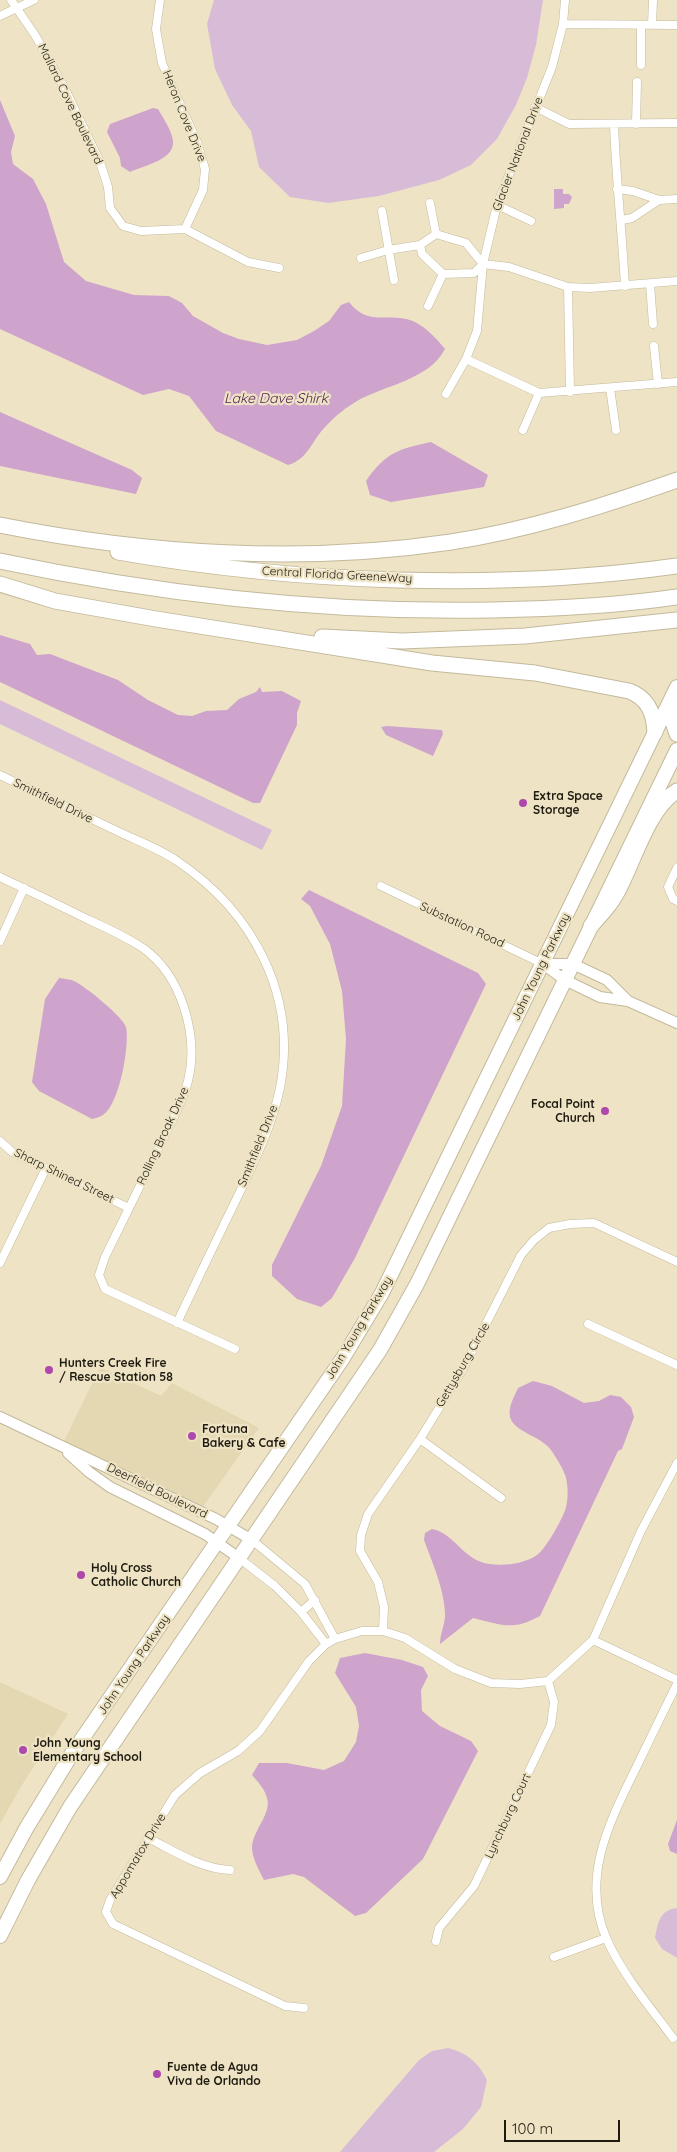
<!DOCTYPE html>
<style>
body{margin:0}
#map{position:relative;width:677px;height:2152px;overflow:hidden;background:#eee4c5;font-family:Quicksand,sans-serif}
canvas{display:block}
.scale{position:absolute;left:504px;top:2120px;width:116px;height:22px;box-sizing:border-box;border:2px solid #1e1a0f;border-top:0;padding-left:6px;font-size:15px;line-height:18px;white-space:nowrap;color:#1e1a0f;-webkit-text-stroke:4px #eee4c5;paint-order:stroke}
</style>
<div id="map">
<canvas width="677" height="2152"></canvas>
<div class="scale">100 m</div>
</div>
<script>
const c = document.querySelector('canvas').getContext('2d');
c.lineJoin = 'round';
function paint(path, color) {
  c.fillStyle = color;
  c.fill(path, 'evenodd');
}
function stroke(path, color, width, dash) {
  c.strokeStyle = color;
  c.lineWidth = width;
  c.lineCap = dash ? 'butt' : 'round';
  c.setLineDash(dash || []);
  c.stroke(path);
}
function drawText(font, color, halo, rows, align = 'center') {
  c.font = font + ' Quicksand,sans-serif';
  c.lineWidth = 4.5;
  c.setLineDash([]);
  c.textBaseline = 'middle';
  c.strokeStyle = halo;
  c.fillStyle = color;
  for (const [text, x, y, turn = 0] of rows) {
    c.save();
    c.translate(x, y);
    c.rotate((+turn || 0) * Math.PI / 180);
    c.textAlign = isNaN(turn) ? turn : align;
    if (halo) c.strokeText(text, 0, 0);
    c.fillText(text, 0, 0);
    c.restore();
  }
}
paint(new Path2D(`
 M100 1367 161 1396 172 1383 259 1428 202 1508 64 1441Z
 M0 1682 68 1714 22 1785 0 1824Z`), '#e4d8b2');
paint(new Path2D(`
 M214 0H543L536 45 527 78 516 105 497 139 471 165 439 180 379 196 328 203 290 197 259 167 251 131 232 105 215 69 207 24Z
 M0 700 272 830 262 850 0 724Z
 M677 1908V1958L662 1949 655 1938C658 1923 659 1910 677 1908Z
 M448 2048C467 2053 478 2062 487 2080L481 2107 463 2129 434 2152H340L419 2060 432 2051Z`), '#d8bcd7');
paint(new Path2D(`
 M0 100 15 136 11 152 13 164 33 179 46 204 64 262 86 281 134 295 169 296 182 303 193 316 223 333 239 339 267 345 297 340 314 331 329 321 341 305 349 302C369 328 388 311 413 321 427 328 435 337 445 349 429 380 385 385 357 401 347 407 335 416 327 425 312 439 309 459 288 465L216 431 189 396 169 389 143 395 0 329Z
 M153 108 158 109C163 118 173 132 173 142 174 160 143 166 130 172L121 166 120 158 107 132 110 124Z
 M554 189H563V194H569L572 197 569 204H564V208L554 209Z
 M0 412 132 470 142 478 136 494 0 466Z
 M431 442 488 475 484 487 391 502 370 495 366 481C386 452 399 449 431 442Z
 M0 635 30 644 37 655 50 654 118 680 148 700 178 715 192 716 206 711 227 710 239 699 256 692 260 687 262 692 282 691 301 701 297 713V725L260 803H253L0 682Z
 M387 726 442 730 443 734 433 756 386 735 381 727Z
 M309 890 478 973 486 984 355 1258 332 1298 321 1307 297 1299 272 1276V1265L321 1166 342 1106 346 1039 342 991 330 944 310 906 301 899Z
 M59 978C64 979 70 979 74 981 85 986 123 1017 126 1027 130 1046 119 1105 103 1115 100 1117 96 1118 92 1119L39 1091 32 1082 45 999Z
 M533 1381 552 1386 584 1403 599 1401 610 1395 621 1397 631 1407 634 1417 622 1449 618 1451 540 1616C513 1631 502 1625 473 1618L440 1644C440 1633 446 1622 445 1613 444 1588 432 1562 424 1540L425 1533 432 1529C454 1533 463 1560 489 1564 504 1566 524 1564 537 1555 545 1550 564 1517 566 1507 568 1500 568 1490 567 1484 567 1474 558 1461 553 1453 544 1436 514 1433 510 1417 508 1407 514 1397 518 1388Z
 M365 1653 402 1660 423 1667 428 1676 421 1690 422 1711 440 1726 471 1741 478 1751 423 1859 366 1913 355 1916 304 1877 293 1874 264 1880C259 1870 252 1858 252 1847 253 1829 274 1812 266 1795 264 1788 257 1781 252 1775L259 1763H287L324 1770 344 1761 356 1742 359 1726 356 1707 335 1673 340 1658Z
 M677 1820V1854L670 1851 668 1844Z`), '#cea3cc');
const minor = new Path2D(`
 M11 0 35 35 66 91 100 162 108 187 110 208 123 226 141 231 185 229 248 262 279 268
 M160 0 156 29 162 63 197 142 205 169 203 190 185 229
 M0 16 34 0
 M563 24 565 0
 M641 25V65
 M652 25 653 0
 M677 25 563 24 552 67 497 205 483 264 477 331 466 359 539 393 677 382
 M535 107 569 124 677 123
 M614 124C616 178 622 232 625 286
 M636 124 637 82
 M617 189 633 191 659 200 677 199
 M430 203 436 234
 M497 205 531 221
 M382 211 394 280
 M622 220 632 218 659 200
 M361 258 388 250 420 245
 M483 264 474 273 443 274 422 254 420 245 436 234 466 243 483 264 509 267 568 287 590 288 677 281
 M650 284 653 324
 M568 287 570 392
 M428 306 443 274
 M654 346 658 384
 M610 388 616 430
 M446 394 466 359
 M523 430 539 393
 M0 775C40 794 80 813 119 832 138 841 160 849 177 861 253 912 298 995 280 1088 272 1127 253 1164 236 1200 216 1241 196 1282 177 1323
 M677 868 668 887 673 899 677 901
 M0 877C30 891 59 905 89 920 107 928 126 937 143 948 182 976 199 1036 188 1081 182 1104 169 1127 159 1147 141 1184 123 1220 105 1257L99 1275 105 1289 235 1349
 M381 886 543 964
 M0 941 24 888
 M0 1141 12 1152 129 1208
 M0 1263 46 1168
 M588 1324 677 1365
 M420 1439 501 1498
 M252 1540 305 1584 335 1639
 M239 1558 275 1586 301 1612 326 1644
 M301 1612 315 1600
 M383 1631 384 1607 378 1582 360 1551 361 1535 368 1514 420 1439 463 1369 521 1255 534 1240 549 1228 570 1224 594 1223 677 1262
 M593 1640 677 1680
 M148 1838C174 1851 201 1869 230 1870
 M436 1941 439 1928 474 1886 551 1725 554 1702 548 1681
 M554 1957 606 1938
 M304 2008 285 2006 113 1924 106 1912 110 1900 175 1795 200 1773 238 1751 260 1731 309 1661 326 1644 335 1639 362 1631H383L405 1638 455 1669 491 1683 520 1684 548 1681 593 1640 641 1531 677 1463
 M673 2038C650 2007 623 1975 607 1940 580 1879 609 1823 635 1770 649 1741 663 1712 677 1684`);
const tertiary = new Path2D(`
 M543 964 565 980 600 997 628 1001 677 1023
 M543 964H573L607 980 628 1001
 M0 1417 216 1519 252 1540
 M68 1453 89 1472 110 1487 205 1534 239 1558`);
const trunk = new Path2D(`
 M0 1877 27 1827 71 1755 343 1358 382 1293 677 687
 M0 1936 28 1880 70 1807 380 1350 417 1284 677 750`);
const motorway = new Path2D(`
 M0 525C146 554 303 564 451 542 529 530 603 506 677 480
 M118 552C296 583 498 591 677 566
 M0 561C162 595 326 613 492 610 554 609 616 606 677 597
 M0 584 55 601 156 619 432 663 535 673 629 691C648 698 654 713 655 732
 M322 637 402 641 525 636 677 620
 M677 705 673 722 677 734
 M591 926C599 916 609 907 615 896 633 866 647 808 677 791`);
stroke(minor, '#c3b99c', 9);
stroke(tertiary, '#c3b99c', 12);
stroke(trunk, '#c3b99c', 16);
stroke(motorway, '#c3b99c', 17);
stroke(minor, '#fff', 8);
stroke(tertiary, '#fff', 10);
stroke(trunk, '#fff', 14);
stroke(motorway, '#fff', 15);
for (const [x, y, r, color] of [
 [523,803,5,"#ae48ad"],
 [605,1111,5,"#ae48ad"],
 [49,1370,5,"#ae48ad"],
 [192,1436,5,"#ae48ad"],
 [81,1575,5,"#ae48ad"],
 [23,1750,5,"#ae48ad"],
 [157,2074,5,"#ae48ad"]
]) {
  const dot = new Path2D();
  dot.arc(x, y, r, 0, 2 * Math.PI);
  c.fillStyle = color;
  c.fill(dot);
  stroke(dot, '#eee4c5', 2);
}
drawText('12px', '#1e1a0f', '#eee4c5', [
 ["Mallard Cove Boulevard",70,104,64],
 ["Heron Cove Drive",184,116,68],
 ["Glacier National Drive",518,154,-69],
 ["Central Florida GreeneWay",337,575,3],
 ["Smithfield Drive",53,801,26],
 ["Substation Road",462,925,25],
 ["John Young Parkway",541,967,-64],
 ["Rolling Broak Drive",163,1136,-65],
 ["Smithfield Drive",258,1146,-68],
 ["Sharp Shined Street",64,1176,26],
 ["John Young Parkway",359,1328,-59],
 ["Gettysburg Circle",463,1365,-60],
 ["Deerfield Boulevard",157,1491,26],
 ["John Young Parkway",134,1665,-56],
 ["Lynchburg Court",508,1816,-65],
 ["Appomatox Drive",138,1856,-59]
]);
drawText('bold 12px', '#1e1a0f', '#eee4c5', [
 ["Extra Space",533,796],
 ["Storage",533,810],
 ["Focal Point",595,1104,"right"],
 ["Church",595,1118,"right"],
 ["Hunters Creek Fire",59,1363],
 ["/ Rescue Station 58",59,1377],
 ["Fortuna",202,1429],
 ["Bakery & Cafe",202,1443],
 ["Holy Cross",91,1568],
 ["Catholic Church",91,1582],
 ["John Young",33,1743],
 ["Elementary School",33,1757],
 ["Fuente de Agua",167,2067],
 ["Viva de Orlando",167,2081]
], 'left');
drawText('italic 14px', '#511e50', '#eee4c5', [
 ["Lake Dave Shirk",276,399]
]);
</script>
